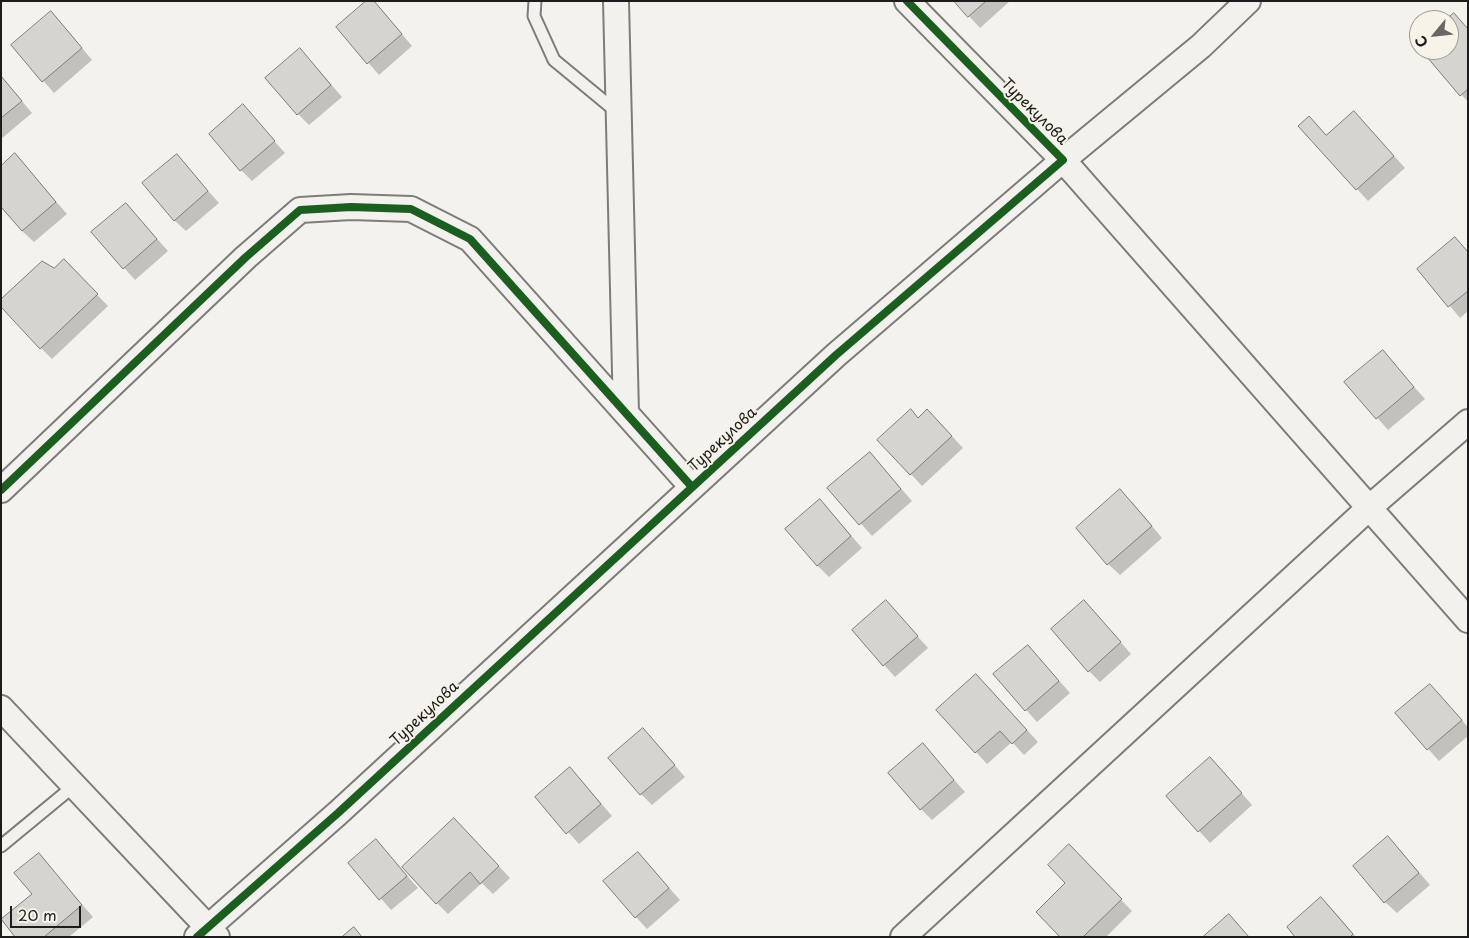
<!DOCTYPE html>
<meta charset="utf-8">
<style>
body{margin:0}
#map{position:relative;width:1469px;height:938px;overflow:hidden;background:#f4f2ec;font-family:"Playpen Sans",sans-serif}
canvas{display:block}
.frame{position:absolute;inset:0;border:2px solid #1c1c1c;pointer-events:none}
.north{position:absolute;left:1409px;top:10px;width:50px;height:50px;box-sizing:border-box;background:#f7f3e8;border:1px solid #9f9d96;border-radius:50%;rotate:242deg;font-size:14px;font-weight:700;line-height:20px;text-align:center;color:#1c1c1c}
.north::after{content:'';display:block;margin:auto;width:18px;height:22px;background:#686765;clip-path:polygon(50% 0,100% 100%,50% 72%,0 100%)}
.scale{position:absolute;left:10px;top:906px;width:71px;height:22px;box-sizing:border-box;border:2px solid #1c1c1c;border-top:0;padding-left:6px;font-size:15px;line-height:18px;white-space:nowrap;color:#1c1c1c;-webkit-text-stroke:4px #f7f3e8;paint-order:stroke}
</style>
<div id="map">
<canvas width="1469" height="938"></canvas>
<div class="frame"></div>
<div class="north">С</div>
<div class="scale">20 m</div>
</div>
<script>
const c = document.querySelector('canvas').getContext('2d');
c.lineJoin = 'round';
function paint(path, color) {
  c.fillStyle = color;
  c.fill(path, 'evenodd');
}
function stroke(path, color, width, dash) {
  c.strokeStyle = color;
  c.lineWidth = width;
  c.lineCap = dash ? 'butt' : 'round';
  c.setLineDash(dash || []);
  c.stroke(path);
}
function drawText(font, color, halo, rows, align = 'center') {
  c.font = font + ' "Playpen Sans",sans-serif';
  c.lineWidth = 4;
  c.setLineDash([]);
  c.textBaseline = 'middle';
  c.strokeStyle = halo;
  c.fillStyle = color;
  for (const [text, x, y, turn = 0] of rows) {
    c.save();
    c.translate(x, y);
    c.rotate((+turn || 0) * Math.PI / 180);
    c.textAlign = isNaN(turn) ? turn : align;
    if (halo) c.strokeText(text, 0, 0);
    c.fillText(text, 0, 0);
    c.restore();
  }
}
paint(new Path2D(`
 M955 1H1010L980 28Z
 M382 10 412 46 379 75 337 27Z
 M1454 15 1468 29V102L1422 50H1449L1448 20Z
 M62 24 92 60 54 93 12 45Z
 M311 61 342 97 309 125 298 114Z
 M1 76 32 113 1 139Z
 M243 106 285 153 252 181 241 170Z
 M1365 124 1405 168 1368 201 1300 126 1327 136Z
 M15 155 67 214 34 242 22 231Z
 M177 156 219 203 186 231 174 220Z
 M126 204 168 251 135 280 93 233Z
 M1468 252V311L1460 318 1419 269Z
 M54 269 75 272 108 306 52 359 41 348Z
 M1382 351 1425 399 1388 430 1346 382Z
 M919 419 939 422 963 448 922 486 879 440Z
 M870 453 912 501 872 536 829 488Z
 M1132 502 1162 538 1120 575 1108 564Z
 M831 512 862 548 829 577 817 565Z
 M886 601 928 648 895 677 853 630Z
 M1095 613 1131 654 1100 682 1089 671Z
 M1039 658 1070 693 1037 722 995 675Z
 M1430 685 1468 727V736L1439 761 1397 714Z
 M988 687 1038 742 1024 755 1012 742 987 764 938 710Z
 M654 741 685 777 652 805 641 794Z
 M923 745 965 792 932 820 921 809Z
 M1221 770 1252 805 1210 843 1168 796Z
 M581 780 612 816 579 844 537 797Z
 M466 831 510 878 493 894 482 883 448 914 437 903Z
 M376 841 418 888 391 910 350 863Z
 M1069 846 1132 911 1106 937H1062Z
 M1399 849 1430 885 1397 913 1385 902Z
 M638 853 680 900 647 929 636 917Z
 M39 855 93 917 69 937H16L33 894Z
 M1321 899 1333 910 1356 937H1297Z`), '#0003');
const building = new Path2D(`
 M366 1H374L402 34 367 64 336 27Z
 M954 1H986L968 17Z
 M51 11 82 48 42 82 11 45Z
 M1454 13 1468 29V89L1460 96 1421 50H1449V20H1446Z
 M300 48 331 85 297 115 265 78Z
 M1 76 22 101 1 118Z
 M243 104 275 141 240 171 209 134Z
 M1354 111 1394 156 1356 190 1298 126 1309 116 1326 135Z
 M15 153 56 202 22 231 1 207V166Z
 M177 154 208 191 174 221 142 183Z
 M126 203 157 239 123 269 91 232Z
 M1455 237 1468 252V291L1448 307 1417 269Z
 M64 259 98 294 40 349 1 307V299L42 261 54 268Z
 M1383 350 1414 387 1376 419 1344 382Z
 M911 409 918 418 927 409 952 436 910 475 877 440Z
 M870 452 901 489 859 525 827 488Z
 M1120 489 1152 526 1107 565 1076 528Z
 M820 499 851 536 817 566 785 529Z
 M886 600 918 636 883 666 852 630Z
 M1084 600 1121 642 1088 672 1051 629Z
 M1028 645 1059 681 1025 711 993 674Z
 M976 674 1027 730 1012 744 1000 731 975 753 936 710Z
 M1430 684 1462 720 1427 750 1395 713Z
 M643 728 675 765 640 795 608 758Z
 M923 743 954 780 920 810 888 773Z
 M1210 757 1242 793 1198 832 1166 796Z
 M570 767 601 804 566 834 535 797Z
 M454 818 499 866 480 884 470 872 436 904 402 867Z
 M1388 836 1419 873 1384 903 1353 866Z
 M376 839 407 876 379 900 348 863Z
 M1069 844 1122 899 1083 937H1060L1036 912 1065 883 1048 865Z
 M638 852 669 888 635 918 603 881Z
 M39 853 82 905 44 937H15L1 919 32 894 14 873Z
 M1321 897 1353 934 1350 937H1295L1287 927Z
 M1229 914 1249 937H1203Z
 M354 927 362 937H342Z`);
paint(building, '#d5d4d0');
stroke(building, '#7d7c7a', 1);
const lane = new Path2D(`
 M535 1 534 16 554 60 617 112
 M1 846 75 785`);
const street = new Path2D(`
 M616 1 626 413
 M1248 1 1201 46 1063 160 1468 620
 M1 490 246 257 300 210 351 207 411 209 470 239 692 487
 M1 708 217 937
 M197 937 338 813 836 355 1063 160 907 1
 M903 937 1370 507 1468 422`);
stroke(lane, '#7d7c7a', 15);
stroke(street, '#7d7c7a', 28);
stroke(lane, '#f2f1ed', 11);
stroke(street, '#f2f1ed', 24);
stroke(new Path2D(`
 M1 490 246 257 300 210 351 207 411 209 470 239 692 487
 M197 937 338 813 836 355 1063 160 907 1`), '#1b5e20', 8);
drawText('15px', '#1c1c1c', '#f7f3e8', [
 ["Турекулова",1034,112,45],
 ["Турекулова",723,440,-43],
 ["Турекулова",425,714,-43]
]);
</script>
